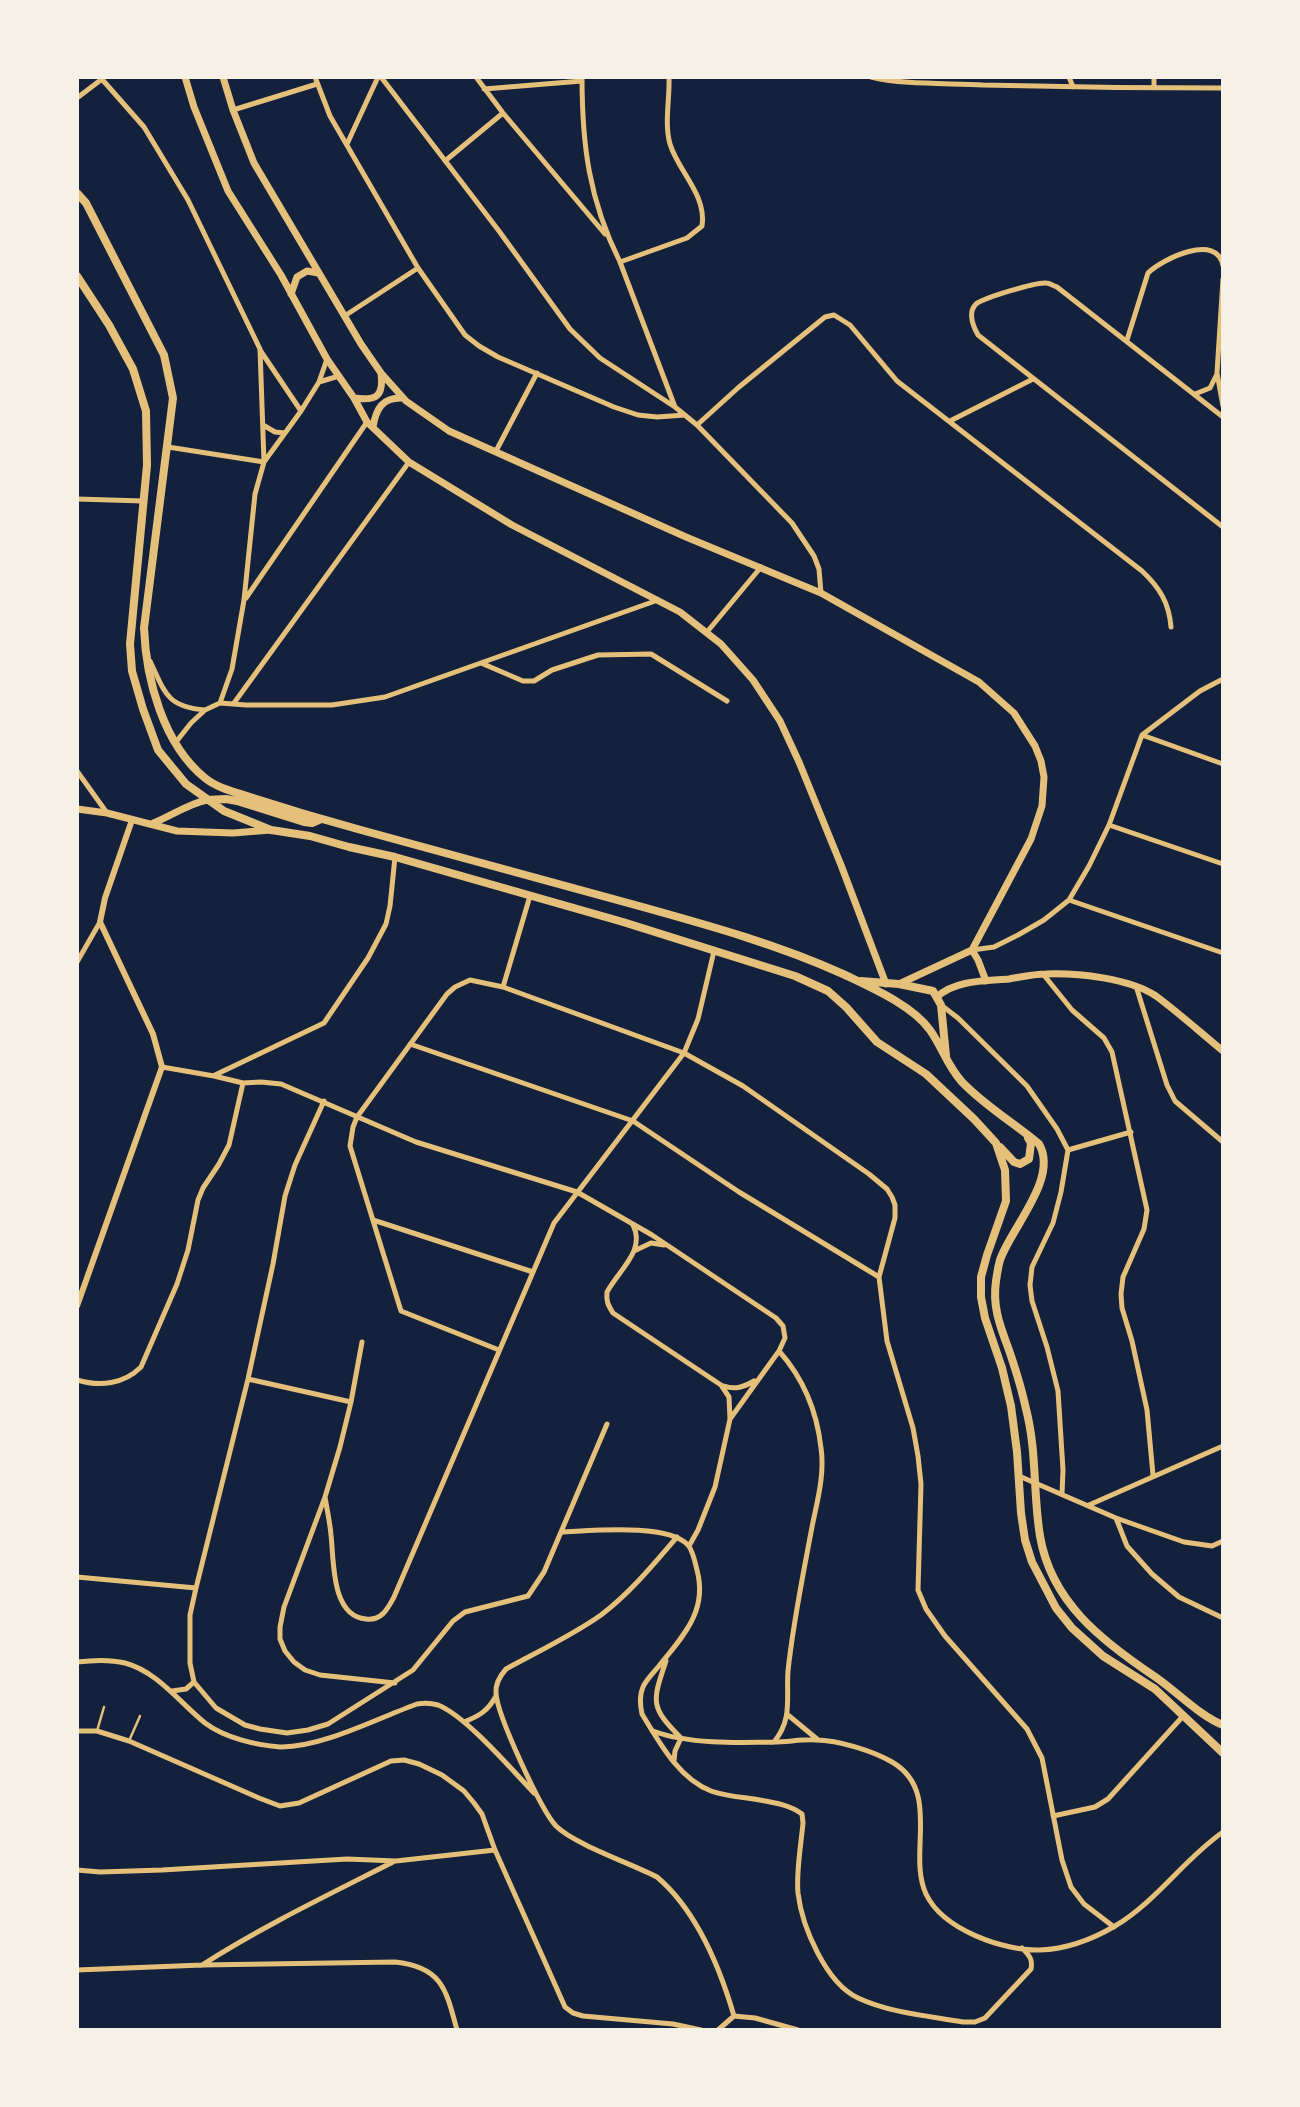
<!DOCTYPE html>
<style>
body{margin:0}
#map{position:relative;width:1300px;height:2107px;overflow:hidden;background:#14213d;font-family:"PT Sans Narrow",sans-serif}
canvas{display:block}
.frame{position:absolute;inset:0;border:79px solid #f6f1e7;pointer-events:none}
</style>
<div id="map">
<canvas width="1300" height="2107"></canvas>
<div class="frame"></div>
</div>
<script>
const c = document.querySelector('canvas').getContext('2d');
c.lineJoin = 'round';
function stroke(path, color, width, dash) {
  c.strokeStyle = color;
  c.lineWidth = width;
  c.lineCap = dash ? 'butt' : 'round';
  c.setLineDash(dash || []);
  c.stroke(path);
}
stroke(new Path2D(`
 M97 1731 104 1707
 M129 1741 140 1716`), '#e5c07b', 2.5);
stroke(new Path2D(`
 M100 77 144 127 188 200 260 349 264 462 255 494 244 600 232 669 220 703
 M315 77 330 116 418 268 465 335 479 346 498 357 614 407 638 415 657 417 685 415
 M381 77 499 231 570 329 600 358 675 407 697 425 792 523 814 556 819 569 821 593
 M476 77 503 113 605 234
 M582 77C582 145 589 200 620 262L675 407
 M871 77C901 85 950 83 983 85 1063 87 1143 88 1223 88
 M1069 77 1073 87
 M1154 77V88
 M484 89 582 81
 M77 98 102 79
 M233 110 317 84
 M347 144 378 77
 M445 161 503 113
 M620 262 687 238 702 226C707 195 678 171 670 144 664 123 670 98 669 77
 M1223 279 1217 373 1223 406
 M346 315 418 268
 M1127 340 1148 273C1162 259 1218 232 1223 266
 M260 350 301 411
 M319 382 339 376
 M1195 394 1210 388 1217 374
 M1223 417 1057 287C1053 286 1050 283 1046 283 1036 282 983 298 976 304 967 313 973 326 978 335L1223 527
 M950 421 1033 379
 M263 425 275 432 285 433
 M697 425 739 387 825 317 834 315 850 325 897 381 1142 571C1159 587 1169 602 1171 627
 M168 447 264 462
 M496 451 537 373
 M264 462 301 411 319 382 327 359
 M77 499 143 501
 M246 598 367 422
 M707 632 761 567
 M150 661C165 693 167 707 205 710
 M481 663 523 681H534L552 670 598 655 651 654 727 701
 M234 703 409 462
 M1142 735 1223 764
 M176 742 191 723 205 710 220 703 246 705H332L385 697 658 600
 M77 771 107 813
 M1109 825 1223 864
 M1069 900 1223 953
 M972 950 994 947 1018 935 1044 920 1069 900 1089 866 1109 825 1142 735 1200 691 1223 679
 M77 962 100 922
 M1043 974 1072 1010 1104 1038 1112 1052 1147 1210 1144 1229 1123 1277 1121 1294 1122 1308 1132 1341 1147 1410 1153 1475
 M1136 986 1167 1085 1175 1101 1223 1142
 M503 987 530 896
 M941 1005 958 1018 1027 1086 1057 1129 1068 1150 1061 1192 1053 1223 1032 1267 1030 1285 1032 1301 1047 1347 1058 1391 1063 1470 1062 1494
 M410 1044 633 1121 739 1192 879 1277
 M162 1067 214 1076 243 1083 261 1082 281 1084 416 1142 577 1192 652 1235 776 1318 783 1326 785 1338 779 1351 730 1419 715 1487 698 1530 689 1546
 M215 1075 324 1023 368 958 386 924 390 906 395 857
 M324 1101 295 1165 285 1196 273 1264 248 1379 196 1588 190 1615V1663L194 1682 216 1708 245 1725 260 1729 287 1733 308 1730 328 1724 413 1670 453 1621 465 1612 528 1596 544 1572 561 1532C591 1531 667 1523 688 1545 693 1551 695 1562 697 1570 708 1611 683 1636 659 1666 654 1672 646 1680 643 1687 639 1696 640 1705 642 1714 659 1742 679 1779 711 1791 725 1796 740 1797 754 1799 770 1802 789 1804 802 1814L803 1823C801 1845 796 1872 798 1893 802 1927 826 1983 858 1998 890 2013 929 2016 963 2022H975L985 2018 1031 1969C1033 1959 1029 1955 1022 1948
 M1068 1150 1131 1132
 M373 1220 533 1272
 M633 1225C646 1250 619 1270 607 1292 606 1301 608 1305 613 1313L721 1385 729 1397 730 1419
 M634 1251 651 1243 664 1245
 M362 1342 351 1402 340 1447 325 1497 284 1607 280 1627V1639L285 1651 294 1662 305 1670 320 1675 395 1683
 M499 1350 401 1311 350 1146 353 1127 357 1117 447 994 455 987 470 980 503 987 684 1053 743 1086 869 1174 887 1189 892 1197 895 1205V1218L879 1277 887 1341 913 1428 918 1456 921 1484 918 1590 926 1609 945 1636 1027 1729 1042 1758 1062 1860 1071 1887 1084 1904 1114 1927
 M248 1379 351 1402
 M77 1380C100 1387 124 1384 141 1367L177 1284 188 1250 198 1200 203 1188 219 1164 229 1145 243 1083
 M724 1386C735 1390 744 1387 754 1381
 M1019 1476 1116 1518 1184 1542 1212 1546 1223 1541
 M325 1497C327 1510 330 1522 331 1535 334 1561 331 1616 366 1619 382 1621 388 1608 394 1597L554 1223 684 1053 698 1019 714 951
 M1089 1505 1223 1446
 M1116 1518 1127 1546 1152 1574 1179 1597 1223 1618
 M561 1532 607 1424
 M677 1537C653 1565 630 1593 601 1615 573 1635 537 1652 506 1669 500 1676 495 1684 496 1693 497 1715 541 1810 556 1826 574 1844 632 1864 657 1877 696 1910 720 1968 734 2016
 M77 1577 196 1588
 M666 1661C652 1702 650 1707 681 1738
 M77 1662C93 1660 109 1659 125 1663 158 1672 179 1702 205 1723 225 1738 256 1745 280 1747 321 1748 378 1718 417 1704 424 1703 431 1703 438 1705 466 1716 512 1770 534 1793
 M172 1691 186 1689 194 1682
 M788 1715 817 1739
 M464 1722C479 1716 488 1711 496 1696
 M77 1731H97L129 1741 259 1798 280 1806 299 1803 391 1761 404 1760 419 1764 442 1775 464 1791 474 1803 482 1814 495 1850 565 2007 573 2013 583 2016 673 2024 701 2030
 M653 1731C687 1744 737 1743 774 1742 788 1742 802 1739 816 1740 838 1740 873 1751 892 1762 942 1791 907 1853 926 1894 943 1930 1004 1951 1040 1950 1067 1949 1093 1939 1115 1926 1157 1901 1184 1859 1223 1832
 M774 1742C793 1719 786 1698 788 1671 793 1623 803 1575 812 1527 817 1502 825 1474 821 1448 817 1412 803 1378 779 1351
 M674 1761 675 1751 681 1738
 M1053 1816 1095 1807 1108 1799 1184 1715
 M77 1870 100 1872 162 1870 347 1859 396 1861 495 1850
 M202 1965C263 1926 328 1895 393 1862
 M77 1970 202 1965 395 1962C442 1967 446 1989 457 2030
 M734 2016 755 2018 798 2030
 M718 2030 734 2016`), '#e5c07b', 5);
stroke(new Path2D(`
 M77 1306 162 1067 153 1034 100 922 105 898 132 820`), '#e5c07b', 6);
stroke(new Path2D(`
 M185 77 194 107 228 191 281 275 327 359 354 398 367 422 409 462 512 525 680 612 721 644 753 680 780 721 799 762 841 865 886 984
 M223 77 233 110 254 163 361 344 381 373 406 401 449 431 686 537 821 593 979 682 1014 713 1035 746 1041 761 1044 777 1042 806 1031 839 972 950
 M291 294 297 277 307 271 318 273
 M354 398C376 401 384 397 381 373
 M373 427C376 409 382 397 403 398
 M77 809 107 813 177 831 233 833 271 830
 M151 824C170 817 187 804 207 800
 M972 950 978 960 986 981
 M899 984 972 950
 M937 997C955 980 985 981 1009 979 1021 977 1034 974 1046 974 1078 973 1129 978 1156 996 1179 1013 1201 1033 1223 1051`), '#e5c07b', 7);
stroke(new Path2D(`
 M77 193 86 203 164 355 173 398 144 628C146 679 163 744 205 778 217 788 235 792 250 797 287 809 324 820 361 830 454 856 546 880 639 906 707 925 777 944 843 974 870 987 912 1005 930 1030 942 1047 948 1067 962 1082 985 1106 1014 1123 1039 1144 1059 1178 1011 1228 1000 1260 998 1267 997 1274 996 1281 992 1308 1001 1328 1010 1353 1016 1371 1022 1390 1026 1409 1037 1451 1033 1494 1040 1536 1051 1602 1102 1641 1154 1676 1175 1690 1201 1717 1223 1725
 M77 276 109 325 133 369 146 411 147 465 130 644 132 671 143 709 158 750 186 784 224 811 271 830 310 836 349 847 395 857 623 922 795 976 828 991 846 1007 877 1042 926 1074 974 1119 996 1143 1005 1170 1006 1201 987 1255 981 1277V1297L985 1318 1002 1368 1011 1406 1017 1452 1021 1513 1025 1540 1032 1562 1056 1608 1072 1628 1103 1656 1155 1689 1223 1753
 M207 800 226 799 237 801 304 822 312 823 319 820
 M861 981 899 984 933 991 941 1005 946 1056
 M1000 1147 1014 1162 1020 1164 1029 1159 1031 1143 1028 1138`), '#e5c07b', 8);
</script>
